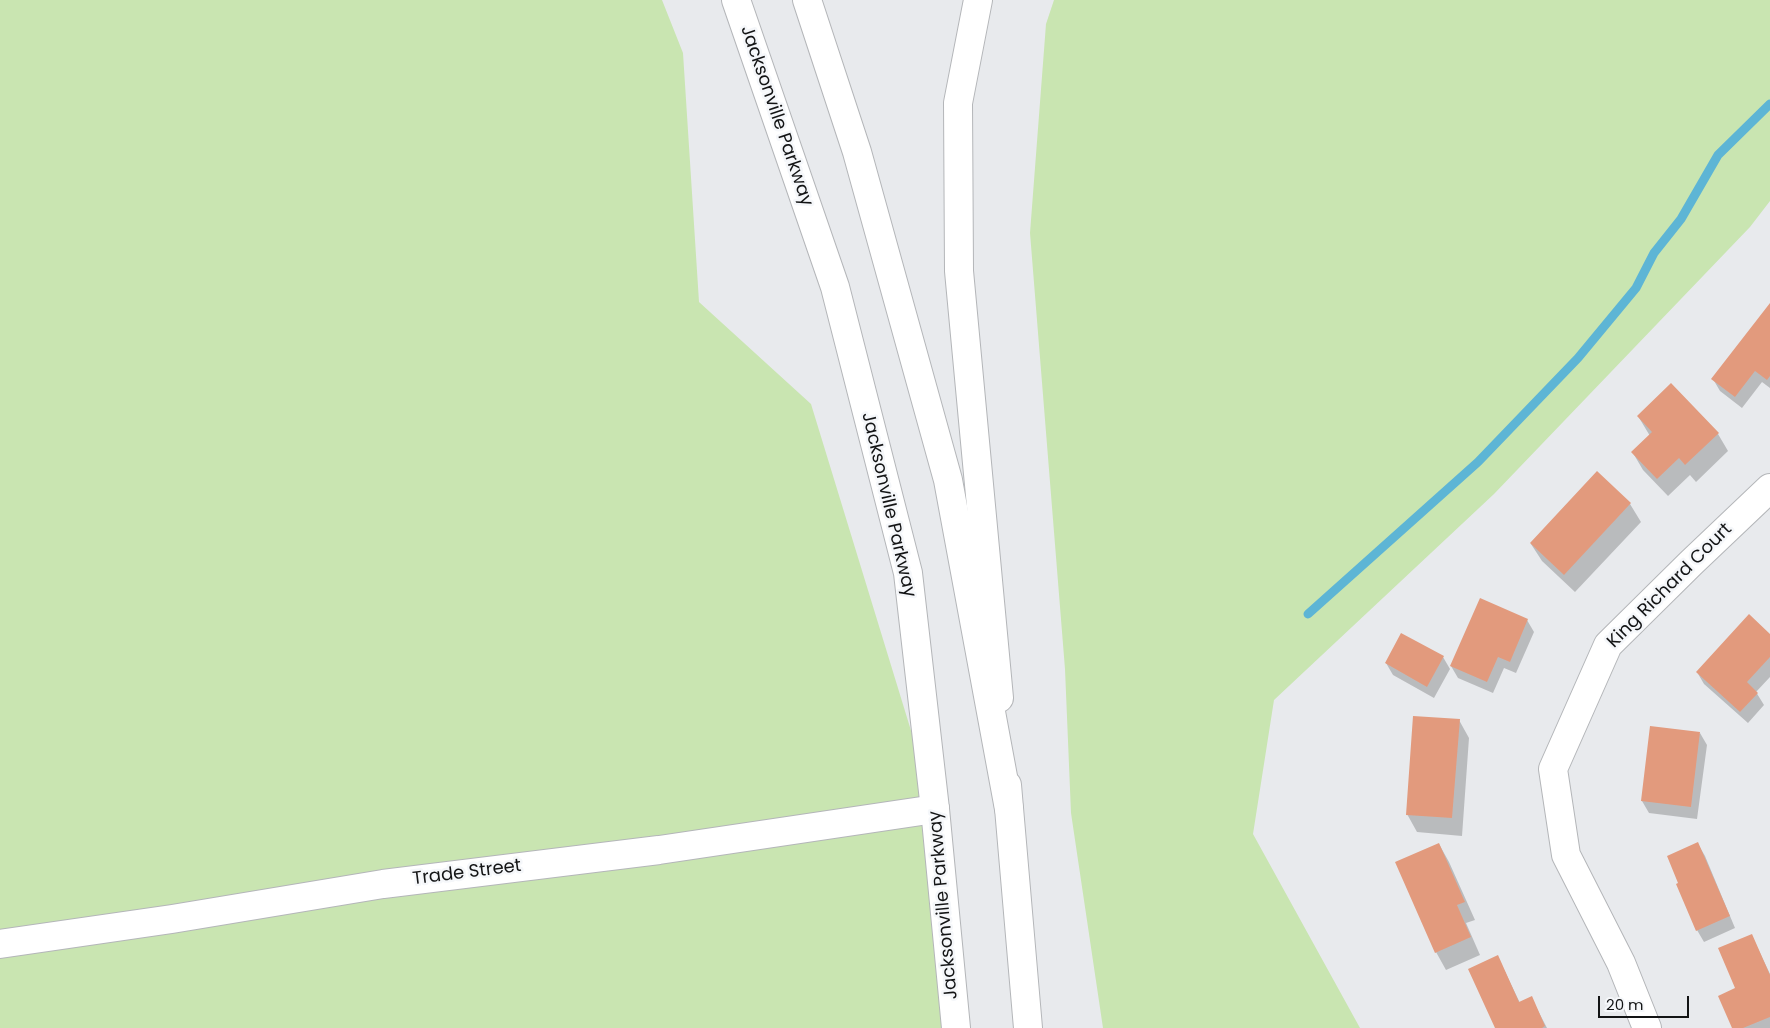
<!DOCTYPE html>
<style>
body{margin:0}
#map{position:relative;width:1770px;height:1028px;overflow:hidden;background:#e8eaed;font-family:Poppins,sans-serif}
canvas{display:block}
.scale{position:absolute;left:1598px;top:996px;width:91px;height:22px;box-sizing:border-box;border:2px solid #131415;border-top:0;padding-left:6px;font-size:15px;line-height:18px;white-space:nowrap;color:#131415;-webkit-text-stroke:4px #f5f7fa;paint-order:stroke}
</style>
<div id="map">
<canvas width="1770" height="1028"></canvas>
<div class="scale">20 m</div>
</div>
<script>
const c = document.querySelector('canvas').getContext('2d');
c.lineJoin = 'round';
function paint(path, color) {
  c.fillStyle = color;
  c.fill(path, 'evenodd');
}
function stroke(path, color, width, dash) {
  c.strokeStyle = color;
  c.lineWidth = width;
  c.lineCap = dash ? 'butt' : 'round';
  c.setLineDash(dash || []);
  c.stroke(path);
}
function drawText(font, color, halo, rows, align = 'center') {
  c.font = font + ' Poppins,sans-serif';
  c.lineWidth = 5;
  c.setLineDash([]);
  c.textBaseline = 'middle';
  c.strokeStyle = halo;
  c.fillStyle = color;
  for (const [text, x, y, turn = 0] of rows) {
    c.save();
    c.translate(x, y);
    c.rotate((+turn || 0) * Math.PI / 180);
    c.textAlign = isNaN(turn) ? turn : align;
    if (halo) c.strokeText(text, 0, 0);
    c.fillText(text, 0, 0);
    c.restore();
  }
}
paint(new Path2D(`
 M0 0H662L683 53 699 302 811 404 935 809 956 1028H0Z
 M1054 0H1770V201L1750 227 1494 494 1274 700 1253 834 1360 1028H1103L1071 813 1065 669 1030 233 1046 24Z`), '#c9e5b1');
paint(new Path2D(`
 M1770 305V388L1762 382 1742 408 1720 391 1713 379Z
 M1638 416 1718 434 1728 451 1696 482 1690 475 1668 496 1643 470 1633 453 1650 436Z
 M1597 473 1630 504 1641 522 1575 592 1542 561 1531 544Z
 M1527 620 1534 632 1516 673 1504 668 1493 693 1458 678 1451 666Z
 M1770 636V677L1756 692 1764 705 1748 723 1704 684 1697 672Z
 M1443 657 1450 669 1434 698 1393 675 1386 663Z
 M1459 720 1469 738 1462 836 1417 832 1407 814Z
 M1700 733 1707 745 1697 819 1649 813 1642 801Z
 M1439 844 1449 862 1475 920 1466 923 1480 955 1446 970 1436 952Z
 M1698 844 1705 856 1735 928 1704 942 1697 930Z
 M1752 936 1770 974V1028H1733L1737 989Z
 M1498 957 1520 1003 1531 997 1547 1028H1496Z`), '#0003');
stroke(new Path2D(`
 M1308 614 1478 462 1578 358 1636 288 1654 253 1681 219 1718 155 1770 104`), '#5db5d5', 9);
paint(new Path2D(`
 M1770 303V376L1767 380 1755 371 1735 397 1711 379Z
 M1671 383 1719 433 1685 465 1679 458 1657 479 1631 452 1652 432 1637 416Z
 M1597 471 1631 503 1564 575 1530 543Z
 M1480 598 1528 619 1510 662 1498 657 1487 682 1450 666Z
 M1749 614 1770 634V657L1747 682 1758 693 1740 712 1696 672Z
 M1401 633 1444 656 1427 687 1385 663Z
 M1413 716 1460 719 1452 818 1406 815Z
 M1650 726 1700 732 1691 807 1641 801Z
 M1698 842 1730 916 1696 931 1676 884 1678 883 1667 856Z
 M1439 843 1465 902 1457 905 1471 937 1435 953 1395 862Z
 M1752 934 1770 975V1017L1743 1028H1732L1718 996 1735 988 1718 948Z
 M1498 955 1519 1002 1532 996 1545 1026 1542 1028H1495L1468 969Z`), '#e29a7d');
const minor = new Path2D(`
 M1647 1028 1621 963 1566 855 1553 769 1608 645 1691 563 1770 488`);
const tertiary = new Path2D(`
 M0 944 172 919 383 884 659 850 935 809`);
const primary = new Path2D(`
 M978 0 958 103 959 271 999 698
 M1007 785 1028 1028
 M935 809 956 1028`);
const motorway = new Path2D(`
 M736 0 835 287 908 573 935 809
 M807 0 857 152 948 480 1009 809`);
stroke(minor, '#b4b6b9', 30);
stroke(tertiary, '#b4b6b9', 30);
stroke(primary, '#b4b6b9', 30);
stroke(motorway, '#b4b6b9', 30);
stroke(minor, '#fff', 28);
stroke(tertiary, '#fff', 28);
stroke(primary, '#fff', 28);
stroke(motorway, '#fff', 28);
drawText('18px', '#131415', '#f5f7fa', [
 ["Jacksonville Parkway",776,116,71],
 ["Jacksonville Parkway",888,505,77],
 ["King Richard Court",1670,586,-45],
 ["Trade Street",467,873,-7],
 ["Jacksonville Parkway",944,905,-95]
]);
</script>
